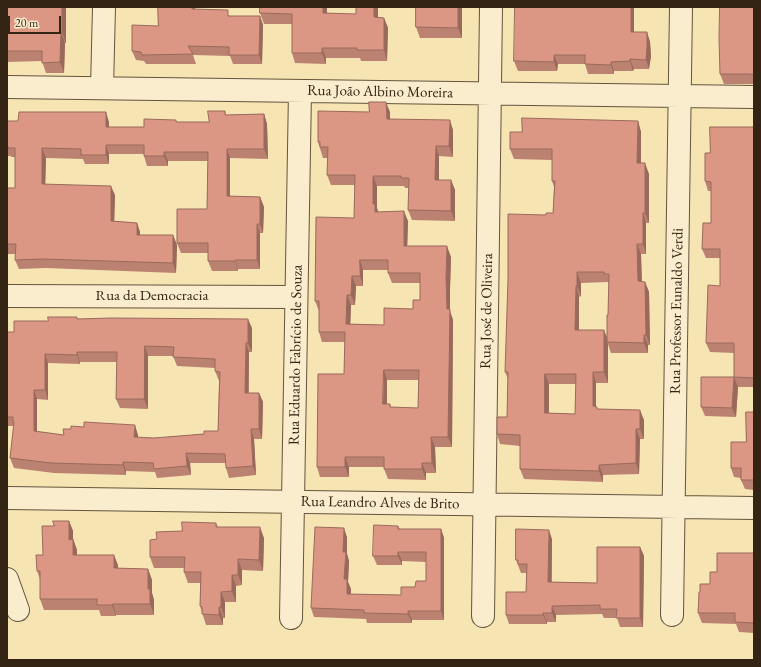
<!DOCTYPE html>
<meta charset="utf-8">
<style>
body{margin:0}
#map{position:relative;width:761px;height:667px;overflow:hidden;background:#f6e4b3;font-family:"EB Garamond",serif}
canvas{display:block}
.frame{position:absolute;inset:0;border:8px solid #332414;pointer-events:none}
.scale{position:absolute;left:8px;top:16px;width:53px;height:18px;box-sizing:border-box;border:2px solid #332414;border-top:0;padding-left:5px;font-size:12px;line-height:14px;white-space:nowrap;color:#332414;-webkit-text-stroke:3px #f9edce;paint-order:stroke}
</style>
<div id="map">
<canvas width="761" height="667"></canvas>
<div class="frame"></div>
<div class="scale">20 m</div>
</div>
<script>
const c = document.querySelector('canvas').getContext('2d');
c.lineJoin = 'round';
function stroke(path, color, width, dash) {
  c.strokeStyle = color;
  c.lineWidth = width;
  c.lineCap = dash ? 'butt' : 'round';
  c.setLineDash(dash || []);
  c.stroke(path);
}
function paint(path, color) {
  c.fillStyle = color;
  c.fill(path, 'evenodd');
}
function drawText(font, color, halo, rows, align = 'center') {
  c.font = font + ' "EB Garamond",serif';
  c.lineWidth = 3;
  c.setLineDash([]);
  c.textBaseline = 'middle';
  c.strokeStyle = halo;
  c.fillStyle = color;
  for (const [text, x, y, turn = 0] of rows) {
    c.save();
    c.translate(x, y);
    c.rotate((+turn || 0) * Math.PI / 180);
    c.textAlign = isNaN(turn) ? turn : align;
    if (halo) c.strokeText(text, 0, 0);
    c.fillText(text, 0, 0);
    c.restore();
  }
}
const minor = new Path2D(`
 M7 87 754 97
 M102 88 104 7
 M7 296 296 297
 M7 498 754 508
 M7 579 18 610
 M672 615 681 7
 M483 616 491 7
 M291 618 300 91`);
stroke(minor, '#64543c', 24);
stroke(minor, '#f9edce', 22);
paint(new Path2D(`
 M7 7H66V43H65L64 73H46L42 61 7 62Z
 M416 7H462V38H420L416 27Z
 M754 7V84H724L720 74Z
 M196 10 231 16H260L263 25 262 64H233L230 56 193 55 196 64H146L144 61 136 60 132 51 158 26Z
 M260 13H327L384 18 388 28 387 61H361L360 58H326V64L295 63 292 53V24H264Z
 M634 32H647L650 42 651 56 649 69H634L633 71H614V74H588L585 64H558L557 71H518L514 61Z
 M225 111 226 115 264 114 267 124 268 159 230 158V196L260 197 264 207 263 233H260V269H238V271H212L208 261V253H181L177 243 207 209 208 161H168V166H147L144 156V154H109V164H85L83 159 46 158 45 184 115 195 114 221 137 223 140 232V235H173L177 245 176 273 46 268 19 269 15 260 16 254H7V188H15V157H11V156H7V121L109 122V127H144L177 122H209Z
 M390 112V119L453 130V157L439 156V180H451L455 190V221L412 220 408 210 409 188H405L404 186H377V208L378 212 408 221 407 246 451 257 450 289V311L453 320 452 447H435L436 473H426V480L388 479 384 469V467H349V477H320L317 467 344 374 345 342H322L319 332V311L315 301 354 218 355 185H331L327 175 328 158H323L318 142ZM363 270H388V273L392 283H420V300L413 309 384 325 350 324 351 305H355L356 286H363ZM387 380H419L418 408 391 407 390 404H387Z
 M638 121 641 132V163L649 174V223H646V254H641L642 282H645L649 292 650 345H648V353H611L608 344V383H596V407L598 409 644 420V439H640L639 474 603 475V482L524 479 520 469V446L500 444 497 434 507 417 508 379 505 372 546 215 553 213 554 187 552 181V160L514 159 510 149 522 132ZM608 282 609 284 608 315 607 338 579 330V297L581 296V283ZM549 384H576L575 414 549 413Z
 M754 127V387H738L736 417 705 416 701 407 734 377V353L710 352 706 343 720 286V258H706L702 249 711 223V191H708L705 181 710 153Z
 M78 319 252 328V352H249V393H259L263 402 262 439H254L256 475 229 478 226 468V463H190L191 475 157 478 155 472 126 471V475L54 473 14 468 10 458 14 426H7V332H14ZM148 356H173L177 366 215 368V371L219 381 218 431 204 434 154 438 138 437V435H64L37 432V399L48 400V363L80 364V362H117L116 399 120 408 148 409Z
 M754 412V490L745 489 741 480V478L734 477 731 468 746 442Z
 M69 521 73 531V539L77 550V555L118 565V568L148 569 152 580V593L154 600V615H116V616H101L99 610H44L40 599V579L37 571 54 526Z
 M216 523 218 527 264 538 263 571 242 570V585L236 586V602H225V618H223V625H206L200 606V583H188L184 572V568H154L150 557 157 539 182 531Z
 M398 526 400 529H441L444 538V620H412V623H367L366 619 314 617 311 608 347 537V554L349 561 348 582 351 589V594L401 595 426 581V562L402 561V565H377L373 556Z
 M754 532V633L739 632 736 624 702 623 698 613 700 592 710 584 717 572 754 553Z
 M552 539V582L597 583 640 547 644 556 643 627H620L617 618H604L602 614 556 615V622H547V624H509L506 615 526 592V573H521L516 560Z`), '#bc8271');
paint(new Path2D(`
 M62 7H66V43L62 32Z
 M192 7H195L196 19 192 9Z
 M323 7H327V23L323 13Z
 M374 7H378V28L374 17Z
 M458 7H462V38L458 28Z
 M631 7H634V41L631 32Z
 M260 16 263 25 262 64 259 55Z
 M384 18 388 28 387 61 384 50Z
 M61 32 65 43 64 73 60 62Z
 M647 32 650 42 651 56 649 69 646 60Z
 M322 48 326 58V64L322 53Z
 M554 55 558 64 557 71 554 62Z
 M630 59 634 69 633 71 630 61Z
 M611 62 614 71V74L611 65Z
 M386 102 390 112V129L387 119Z
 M106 112 109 122V136L106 127Z
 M264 114 267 124 268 159 264 149Z
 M450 120 453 130V157L449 146Z
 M638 121 641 132V174L637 163Z
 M106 145 109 154V164L106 155Z
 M436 146 439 156V191L435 180Z
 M42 148 46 158 45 194 42 184Z
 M227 149 230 158V206L227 196Z
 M164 152 168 161V166L164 156Z
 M645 163 649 174V223L645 213Z
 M373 176 377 186V208L379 214V222L373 204Z
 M451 180 455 190V221L451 211Z
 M111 186 115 195 114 231 111 221Z
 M260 197 264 207 263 233 260 224Z
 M404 211 408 221 407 256 404 246Z
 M643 213 646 223V254L643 244Z
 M137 223 140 232V244L137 235Z
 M257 224 260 233V269L257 260Z
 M173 235 177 245 176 273 173 263Z
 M637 244 641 254 642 292 638 281Z
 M447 246 451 257 450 289V311L453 320 452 447 448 437 446 278Z
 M235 260 238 269V271L235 261Z
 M360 260 363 270V286L360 276Z
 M577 272 581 283V296L577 286Z
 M352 276 356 286 355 305 351 295Z
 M645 282 649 292 650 345 646 335Z
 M576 286 579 297V340L575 330Z
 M347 295 351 305 350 334 346 324Z
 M248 319 252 328V352L248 343Z
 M604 330 608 340 607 342 608 344V383L604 372Z
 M644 335 648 345V353L644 343Z
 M246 343 249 352 248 402 245 393Z
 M145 346 148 356V409L144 399Z
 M77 352 80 362V364L77 355Z
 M45 354 48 363V400L45 390Z
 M384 370 387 380V414L383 404Z
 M593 372 596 383V417L593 406Z
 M545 374 549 384V424L545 413Z
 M734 377 738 387 736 417 732 408Z
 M34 390 37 399V441L34 431Z
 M259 393 263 402 262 439 259 429Z
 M640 410 644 420V439L640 429Z
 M135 425 138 435 137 447 134 437Z
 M251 429 254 439 256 475 253 466Z
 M636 429 640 439 639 474 636 463Z
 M431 437 435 447 436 473 432 463Z
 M186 453 190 463 191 475 187 466Z
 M345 457 349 467V477L345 467Z
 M123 462 126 471V475L123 465Z
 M422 463 426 473V480L422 469Z
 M599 465 603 475V482L599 471Z
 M69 521 73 531V539L77 550V566L73 555 69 540Z
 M260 527 264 538 263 571 259 560Z
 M344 528 347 537V554L349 561 348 582 351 589 350 603 347 594 344 579 343 552Z
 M441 529 444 538V620L441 611Z
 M549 530 552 539 551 591 548 582Z
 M640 547 644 556 643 627 640 618Z
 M398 552 402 561V565L398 556Z
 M114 555 118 565V579L114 568Z
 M238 559 242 570V585L238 575Z
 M148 569 152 580V593L154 600V615L150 604 148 589Z
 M232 575 236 586V602L232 591Z
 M221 592 225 602V618L221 607Z
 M113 604 116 615V616L112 605Z
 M552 606 556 615V622L552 613Z
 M219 607 223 618V625L219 615Z
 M408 611 412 620V623L408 614Z
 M543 613 547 622V624L543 615Z`), '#996a5c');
const building = new Path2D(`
 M7 7H62V32H61L60 62 42 63V51H7Z
 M158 7H192V9L228 10V16H260L259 55H229V47L188 46 193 54 142 55 141 52 132 51V25L158 26Z
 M260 7H323V13L356 14V7H374V17L384 18V50H357V48H322V53H292V14L260 13Z
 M416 7H458V28L416 27Z
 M515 7H631V32H647V47L646 60 630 59V61L611 62V65L585 64V55H554V62L514 61Z
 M720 7H754V75L750 74H720L719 39Z
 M369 102H386L387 119 450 120 449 146H436L435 180H451V211L408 210 409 178H401V176H373V204H375V212L404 211V246H447L446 278 447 309H450L448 437H431L432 463H422V469H384V457H345V467H317L318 374H344L345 332H319V301H315L316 217 354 218 355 175H327L328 147H320V142H318V111L369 112ZM360 260H388V273H420V300H413V309L384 308V325L346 324 347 295H351L352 276H360ZM384 370H419L418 408 390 407V404H383Z
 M208 111H225V115L264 114V149H227V196L260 197V224H257V260H235V261H208V243H177V209H207L208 152H164V156H144V145H106V155H81V149L42 148V184L111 186V221L137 223V235H173V263L42 259 15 260 16 244H7V188H15V148H8V146H7V121H18L19 112H106V127H144V119L176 120V122H209Z
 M522 118 638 121 637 163H645V213H643V244H637L638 281 645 282 646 335H644V343L607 342V315H608L609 274H604V272H577V286H576L575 330H604V372H593V406L597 407V409L640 410V429H636V463L599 465V471L520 469V435L497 434V417H507L508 372H505L508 279V214L546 215V213H553L555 181H552V149H510V132H522ZM545 374H576L575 414 545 413Z
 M710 127H754V378L734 377 732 408 701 407V377H734V343H706L708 285 720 286V249H702L703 223H711V182L705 181V153H710Z
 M48 317H77V319L111 318 248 319V343H246L245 393H259V429H251L253 466 226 468 225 454 186 453 187 466 154 469 153 463 123 462V465L51 463 10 458 14 422H13V417H7V332H14V321H48ZM145 346 174 347 173 357 215 359V371L220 372 218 431H204V434L154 438 134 437 135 425 84 422V427L71 426V429H63L64 435 34 431V390H45V354L77 355V352H117L116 399H144Z
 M746 412H754V480H741V468H731V442H746Z
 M53 521H69V540L73 539V555H114V568L148 569V589H150V604H113L112 605H97V599H40V571H37L36 555H43L42 526H54Z
 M182 522 216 523V527H260L259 560 238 559V575H232V591L221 592V607H219V615L202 614V607L200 606 201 572H184L185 557H150V540L157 539 156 532 182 531Z
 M374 525 398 526V529H441V611H408V614L364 613V610L311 608 315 527 344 528 343 552H346L344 579H347V594L401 595V587H415L416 581H426V552H398V556H373Z
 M516 529 549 530 548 582 597 583V547H640V618H616L617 609H600V605L552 606V613H543V615H506V592H526L527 564H518V560H516Z
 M754 532V623L735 622V613H698L699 592H700V584H710V572H717V553H754Z`);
paint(building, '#db9783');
stroke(building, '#996a5c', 1);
drawText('15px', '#332414', '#f9edce', [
 ["Rua João Albino Moreira",380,92,1],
 ["Rua da Democracia",152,296],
 ["Rua José de Oliveira",487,311,-89],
 ["Rua Professor Eunaldo Verdi",677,311,-89],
 ["Rua Eduardo Fabrício de Souza",296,355,-89],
 ["Rua Leandro Alves de Brito",380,503,1]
]);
</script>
